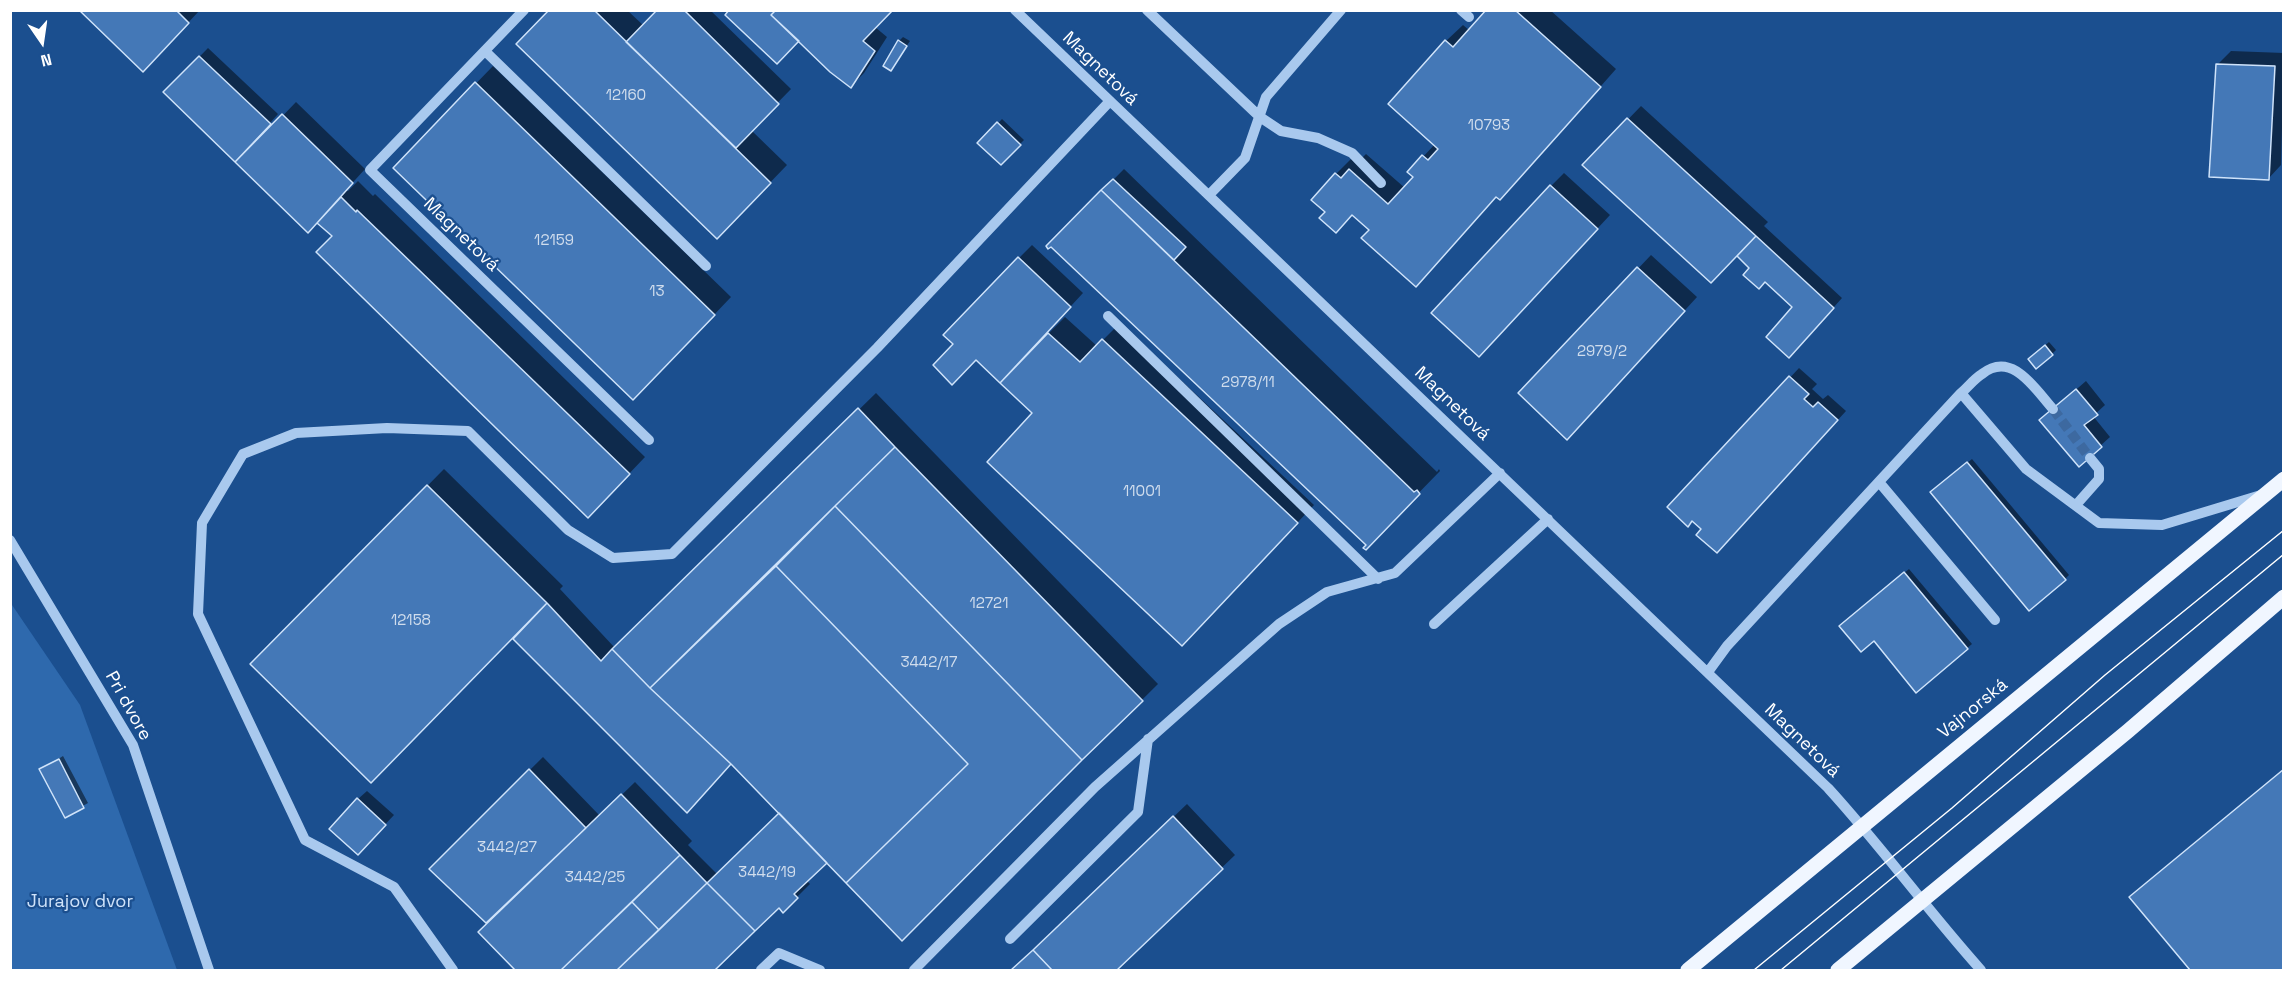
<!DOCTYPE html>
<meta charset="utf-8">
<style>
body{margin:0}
#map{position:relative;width:2294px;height:981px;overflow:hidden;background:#1b4f8f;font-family:"Space Grotesk",sans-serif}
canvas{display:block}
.frame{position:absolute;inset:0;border:12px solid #fff;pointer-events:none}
.north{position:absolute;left:12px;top:12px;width:60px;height:60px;-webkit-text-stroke:4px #1b4f8f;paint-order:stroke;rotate:167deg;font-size:16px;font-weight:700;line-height:24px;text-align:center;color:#fff}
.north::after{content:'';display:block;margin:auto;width:21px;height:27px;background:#fff;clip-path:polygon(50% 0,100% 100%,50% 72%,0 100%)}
</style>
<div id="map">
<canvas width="2294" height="981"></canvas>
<div class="frame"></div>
<div class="north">N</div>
</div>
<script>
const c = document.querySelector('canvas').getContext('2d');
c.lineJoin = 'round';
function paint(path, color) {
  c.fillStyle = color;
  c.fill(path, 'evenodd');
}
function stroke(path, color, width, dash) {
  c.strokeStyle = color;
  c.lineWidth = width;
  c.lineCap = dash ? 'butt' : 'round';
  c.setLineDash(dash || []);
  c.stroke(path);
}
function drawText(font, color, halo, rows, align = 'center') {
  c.font = font + ' "Space Grotesk",sans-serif';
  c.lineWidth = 4.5;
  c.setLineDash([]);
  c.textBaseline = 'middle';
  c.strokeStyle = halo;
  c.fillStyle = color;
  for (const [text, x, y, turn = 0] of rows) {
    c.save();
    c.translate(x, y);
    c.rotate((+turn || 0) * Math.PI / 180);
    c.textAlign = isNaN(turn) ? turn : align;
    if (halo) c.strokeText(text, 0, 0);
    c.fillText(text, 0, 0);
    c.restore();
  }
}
paint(new Path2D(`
 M10 602 80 705 177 970H11Z`), '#2e69ad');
paint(new Path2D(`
 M81 10H200L156 57Z
 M551 10H627L644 26 659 10H710L791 89 751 130 787 165 733 221Z
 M1488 10H1550L1616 69 1516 182 1497 196 1371 230 1353 214 1336 231 1327 212 1336 174 1353 157 1358 162 1366 154 1405 188 1415 177 1409 172 1435 144 1446 41 1463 25 1470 31Z
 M727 15 875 27 887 37 864 73 851 86 799 39Z
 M903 37 910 41 891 69 899 41Z
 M208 48 278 114 245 151 247 153 296 102 365 169 346 190 348 191 358 181 373 196 375 194 645 457 604 500 334 236 165 92Z
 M2231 51 2284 53 2281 165 2268 179 2217 65Z
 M493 66 731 297 650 382 395 167Z
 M1641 106 1768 222 1764 226 1842 298 1798 347 1794 307 1737 254 1584 165Z
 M1002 119 1024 140 1001 163 979 143Z
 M1124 169 1437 472 1439 469 1440 471 1368 545 1051 245 1048 246Z
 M1564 173 1610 215 1492 342 1551 186Z
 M1032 245 1083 293 1046 333 1047 335 1065 317 1097 346 1120 323 1314 505 1199 627 1034 413 976 358 955 344 1019 258Z
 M1651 255 1697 297 1580 425 1520 393Z
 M2049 342 2056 350 2052 354 2034 355Z
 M1799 368 1817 384 1812 389 1823 399 1828 395 1846 411 1726 542 1704 529 1693 519 1669 507Z
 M2086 381 2105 405 2093 416 2110 437 2079 465 2041 420Z
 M876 393 1158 684 902 938 827 861 806 880 810 884 783 911 779 906 713 970H517L480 932 489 923 431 868 543 757 600 816 635 782 692 841 688 845 717 874 780 813 732 763 687 811 513 637 252 664 444 469 563 586 560 589 615 648Z
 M1972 459 2069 575 2065 579 1936 488Z
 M1909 569 1972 644 1917 690 1874 639 1845 622Z
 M63 756 88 803 65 816 41 770Z
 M2284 769V970H2192L2131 897Z
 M367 791 394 815 358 853V799Z
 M1187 804 1235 855 1115 970H1013Z`), '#0007');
const building = new Path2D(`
 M79 10H176L189 23 143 72Z
 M549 10H594L771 183 717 239 516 44Z
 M657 10H684L779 104 736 148 626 42Z
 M776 10H893L863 41 875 51 851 88 830 72 771 15Z
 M776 10 771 15 799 41 777 64 725 15 729 10Z
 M1486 10H1515L1601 87 1500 200 1496 197 1416 287 1361 238 1369 230 1352 215 1336 233 1319 218 1325 212 1311 200 1335 173 1341 178 1349 169 1388 204 1413 177 1407 172 1422 155 1428 160 1438 149 1388 104 1445 40 1453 47Z
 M898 40 907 46 891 71 883 66Z
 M199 56 271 124 235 162 163 92Z
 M2216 64 2275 66 2269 180 2209 177Z
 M475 82 715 315 633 400 393 168Z
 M282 114 353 183 308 233 235 162Z
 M1627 118 1756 236 1711 283 1582 165Z
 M997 122 1021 145 1001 165 977 143Z
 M1113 179 1186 247 1174 260 1101 190Z
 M1550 185 1598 229 1479 357 1431 313Z
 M1101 190 1414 492 1417 490 1420 494 1366 550 1363 548 1366 545 1051 247 1048 249 1046 246Z
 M341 197 356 212 357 210 630 474 588 518 316 252 332 236 317 223Z
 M1756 236 1834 308 1789 358 1766 337 1792 307 1765 282 1759 289 1743 275 1749 268 1737 256Z
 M1018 257 1071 307 1000 383 976 360 952 385 933 365 953 344 943 335Z
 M1637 267 1685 311 1567 440 1518 393Z
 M1048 333 1080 362 1102 339 1298 523 1182 646 987 462 1032 413 1000 383Z
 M2045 345 2053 355 2036 369 2028 359Z
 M1789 376 1809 394 1804 399 1813 407 1818 402 1838 420 1717 553 1696 535 1701 529 1692 521 1688 527 1667 507Z
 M2076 389 2098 415 2084 425 2102 447 2079 467 2039 420Z
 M858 408 895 447 650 688 612 649Z
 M895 447 1143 701 1082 760 835 506Z
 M1967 462 2066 580 2029 611 1930 492Z
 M427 485 547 603 371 783 250 664Z
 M835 506 1082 760 902 941 846 883 968 764 776 566Z
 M776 566 968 764 846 883 731 764 650 688Z
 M1904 572 1968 649 1916 693 1874 641 1861 652 1839 626Z
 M547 603 601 661 612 649 650 688 731 764 687 813 513 639Z
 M59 759 84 808 65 818 39 769Z
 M529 769 586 828 486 923 429 869Z
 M2284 769V970H2190L2129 897Z
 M621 794 680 855 561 970H515L478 932Z
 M357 798 386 825 358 855 329 829Z
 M779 813 827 863 794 894 798 898 783 913 779 908 755 931 707 883Z
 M1173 816 1223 869 1117 970H1052L1033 950Z
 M680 855 707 883 659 930 632 902Z
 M707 883 755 931 715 970H617Z
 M632 902 659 930 617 970H561Z
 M1033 950 1052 970H1011Z`);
paint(building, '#4478b7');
stroke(building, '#cfe3fa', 1.5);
stroke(new Path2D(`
 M2053 409 2090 458`), '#3d69a0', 10, [10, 5]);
stroke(new Path2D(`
 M524 10 370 170 649 440
 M1015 10 1828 788C1882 847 1928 911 1981 970
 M1147 10 1260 117 1281 131 1318 138 1352 153 1381 183
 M1461 10 1469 17
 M485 51 706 266
 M1209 195 1245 158 1266 97 1341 10
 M1108 316 1378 579
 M1961 393 2026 469 2099 523 2162 525 2261 495
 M1879 482 1995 620
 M2076 505 2099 479V469L2090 458
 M10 540 133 745 209 970
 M1434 624 1548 519
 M1708 672 1727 646 1961 393C1968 387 1974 379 1982 374 2012 350 2035 389 2053 409
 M1010 939 1138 812 1148 739
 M453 970 394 887 305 840 198 614 202 523 243 454 296 433 387 428 468 431 568 530 613 558 672 554 877 348 1110 101
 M761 970 779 953 820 970
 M914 970 1095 787 1279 624 1327 592 1395 573 1500 473`), '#a9c9ee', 10);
stroke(new Path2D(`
 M1688 970 2284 479
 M1838 970 2128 731 2284 597`), '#f0f6ff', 15);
stroke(new Path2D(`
 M1754 970 1952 808 2105 675 2284 530
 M1781 970 2284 554`), '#fff', 1.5);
drawText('15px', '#d0dded', null, [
 ["12160",626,96],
 ["10793",1489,126],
 ["12159",554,241],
 ["13",657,292],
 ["2979/2",1602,352],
 ["2978/11",1248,383],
 ["11001",1142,492],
 ["12721",989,604],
 ["12158",411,621],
 ["3442/17",929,663],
 ["3442/27",507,848],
 ["3442/19",767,873],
 ["3442/25",595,878]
]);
drawText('18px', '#fff', '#1b4f8f', [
 ["Magnetová",1100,69,44],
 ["Magnetová",461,235,44],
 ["Magnetová",1452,404,44],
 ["Pri dvore",128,706,61],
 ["Vajnorská",1973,709,-39],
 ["Magnetová",1802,741,44]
]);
drawText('18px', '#cfe3fa', '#1b4f8f', [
 ["Jurajov dvor",80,902]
]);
</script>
